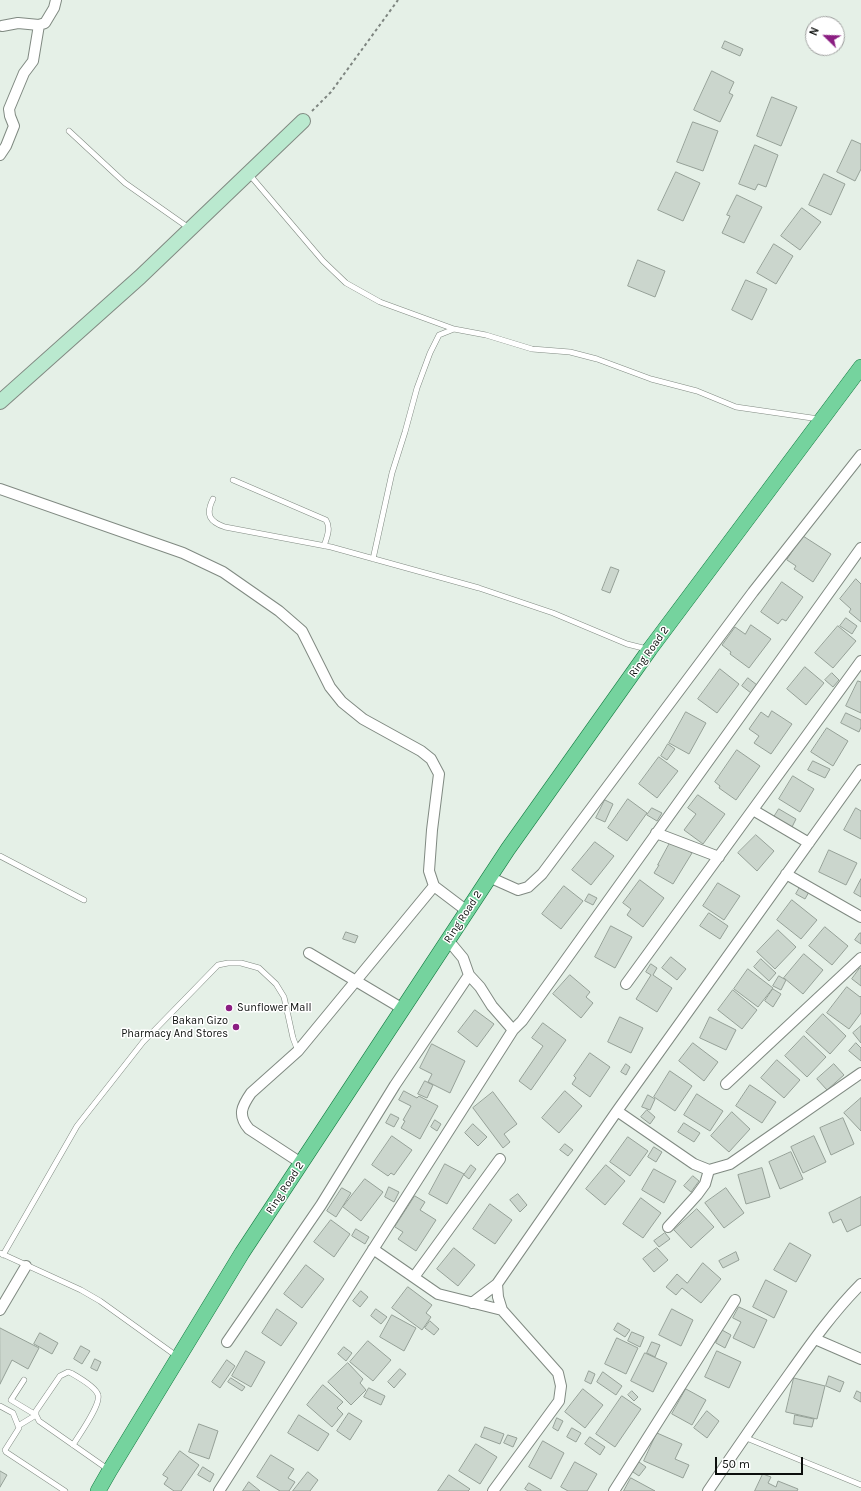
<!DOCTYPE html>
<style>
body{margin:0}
#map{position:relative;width:861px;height:1491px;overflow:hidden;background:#e5f0e7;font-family:Karla,sans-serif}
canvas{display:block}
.north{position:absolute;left:805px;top:16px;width:40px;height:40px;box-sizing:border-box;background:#fff;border:1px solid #9e9f9e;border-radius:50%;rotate:293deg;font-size:11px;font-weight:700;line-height:16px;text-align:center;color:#0c0f0d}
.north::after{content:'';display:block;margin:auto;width:14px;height:18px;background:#8b1e82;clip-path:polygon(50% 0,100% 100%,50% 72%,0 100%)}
.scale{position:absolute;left:715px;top:1457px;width:88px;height:18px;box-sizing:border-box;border:2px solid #0c0f0d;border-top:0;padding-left:5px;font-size:12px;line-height:14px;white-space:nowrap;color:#0c0f0d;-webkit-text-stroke:3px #fff;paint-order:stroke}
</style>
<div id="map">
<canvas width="861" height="1491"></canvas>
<div class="north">N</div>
<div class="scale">50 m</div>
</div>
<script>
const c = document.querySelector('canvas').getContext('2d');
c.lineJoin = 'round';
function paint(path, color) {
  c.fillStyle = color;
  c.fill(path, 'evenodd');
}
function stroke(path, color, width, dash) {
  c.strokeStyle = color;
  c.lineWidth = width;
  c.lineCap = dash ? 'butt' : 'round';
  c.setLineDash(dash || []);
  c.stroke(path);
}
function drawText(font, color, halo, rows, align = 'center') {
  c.font = font + ' Karla,sans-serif';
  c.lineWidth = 3;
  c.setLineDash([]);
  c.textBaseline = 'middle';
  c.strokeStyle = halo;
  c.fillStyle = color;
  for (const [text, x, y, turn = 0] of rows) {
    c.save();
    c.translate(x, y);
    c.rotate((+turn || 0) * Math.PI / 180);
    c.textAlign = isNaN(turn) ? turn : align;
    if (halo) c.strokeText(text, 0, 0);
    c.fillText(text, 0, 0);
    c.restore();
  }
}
const building = new Path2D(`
 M725 41 743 49 740 56 722 48Z
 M712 71 734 82 729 93 733 95 720 122 694 110Z
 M772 97 797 107 781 146 757 136Z
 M693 122 718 131 703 171 677 162Z
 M852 140 861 144V169L855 181 837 172Z
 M755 145 778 155 766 187 758 184 755 190 739 184Z
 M676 172 700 183 683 221 658 210Z
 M824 174 845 184 831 215 809 205Z
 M737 195 762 207 744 243 722 233 730 216 727 215Z
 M802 208 821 222 800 250 781 236Z
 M774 244 793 256 776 284 757 273Z
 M638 260 665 271 655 297 628 286Z
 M746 280 767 289 752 320 732 310Z
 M803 536 831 554 813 582 794 569 796 566 787 560Z
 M611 567 619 570 610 593 602 590Z
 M856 579 861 584V622L849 612 851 609 840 599Z
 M782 582 803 597 786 621 782 619 778 624 761 612Z
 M846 618 857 626 852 634 840 626Z
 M751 625 771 639 749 668 730 654 731 652 722 645 735 627 745 634Z
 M838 626 856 641 833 668 815 653Z
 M805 667 824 683 806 705 787 689Z
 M720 669 739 684 717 713 698 699Z
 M832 673 839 680 833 687 825 680Z
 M748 678 757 685 751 693 742 686Z
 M858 681 861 682V713L846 706Z
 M772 711 792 724 771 754 754 743 759 736 749 729 761 712 768 717Z
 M686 712 706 723 689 754 669 743Z
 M846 713 861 720V727L859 732 841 723Z
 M827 728 848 741 833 766 811 752Z
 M668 744 675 749 667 760 661 756Z
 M737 750 760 766 736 800 719 788 720 786 715 782Z
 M659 757 678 771 657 798 639 784Z
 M813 761 830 769 825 778 808 770Z
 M793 776 814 789 800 812 779 799Z
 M698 795 725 814 703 844 684 830 696 814 688 808Z
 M628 799 647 813 627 841 608 828Z
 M605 800 613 804 605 822 596 818Z
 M652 808 662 813 657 821 647 815Z
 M856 808 861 811V839L844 830Z
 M779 809 796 819 792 827 774 817Z
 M756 835 774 851 757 871 738 853Z
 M671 841 692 853 673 884 654 873 659 865H658Z
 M595 842 614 856 591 885 572 870Z
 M829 850 857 863 846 885 819 872Z
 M861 879V897L854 893Z
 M640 880 664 898 643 927 627 915 631 909 623 903Z
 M718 883 740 896 724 920 703 906Z
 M564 886 583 901 561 929 542 914Z
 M800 887 809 892 805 899 796 894Z
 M589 894 597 898 593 905 585 901Z
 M792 900 817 920 801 939 777 920Z
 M709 913 728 926 720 939 700 926Z
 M611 926 632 937 615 968 595 957Z
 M825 927 848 946 832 965 809 946Z
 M778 930 796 947 775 969 757 952Z
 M346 932 358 936 355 943 343 939Z
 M860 933H861V944L855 940Z
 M804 954 823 970 803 994 784 978Z
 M671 957 686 969 677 980 662 968Z
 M761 959 776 973 769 981 754 967Z
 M651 964 657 968 653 975 672 988 657 1012 636 999 651 975 646 972Z
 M860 968H861V986L852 979Z
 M748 969 773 988 758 1007 734 989Z
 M570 975 590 992 586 997 593 1003 581 1018 553 994Z
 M779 976 786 980 781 990 773 986Z
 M847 987 860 997 861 996V1013L849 1029 827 1013Z
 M773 989 781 994 773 1007 765 1001Z
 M733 990 757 1010 742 1029 718 1010Z
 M475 1010 494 1024 477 1047 458 1032Z
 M823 1014 846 1036 830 1054 806 1032Z
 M620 1017 643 1028 631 1053 608 1042Z
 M710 1017 736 1030 726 1050 700 1038Z
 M543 1023 566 1040 531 1090 519 1081 543 1046 532 1038Z
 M861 1026V1043L853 1033Z
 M804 1036 826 1057 807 1077 785 1056Z
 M693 1043 718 1062 704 1081 679 1061Z
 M856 1043 861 1048V1061L849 1051Z
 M432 1044 465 1061 450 1093 428 1082 432 1074 420 1068Z
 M590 1053 610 1067 590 1097 572 1084 576 1078 574 1076Z
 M777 1060 800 1080 784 1098 761 1078Z
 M626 1064 630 1067 626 1075 621 1072Z
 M834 1064 844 1075 827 1090 817 1079Z
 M670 1071 692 1086 675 1111 654 1097Z
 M425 1081 433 1085 427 1098 418 1094Z
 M750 1085 776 1102 762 1123 736 1106Z
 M404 1091 417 1098 419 1096 438 1106 420 1139 401 1128 405 1121 403 1120 411 1106 399 1100Z
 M565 1091 582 1106 559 1133 542 1118Z
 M493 1092 517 1124 504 1134 510 1142 503 1148 473 1108Z
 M697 1094 723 1111 710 1131 684 1115Z
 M648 1095 655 1099 650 1110 642 1107Z
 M861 1098V1131L844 1113Z
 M647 1110 655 1117 650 1124 641 1117Z
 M732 1112 750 1129 729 1152 711 1136Z
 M391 1114 399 1118 394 1127 386 1123Z
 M843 1118 854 1144 831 1155 820 1128Z
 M435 1120 441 1124 437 1131 431 1127Z
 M684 1123 700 1133 694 1142 678 1132Z
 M473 1124 487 1137 478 1146 465 1133Z
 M392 1136 412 1150 394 1175 391 1173 388 1176 372 1165Z
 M814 1136 826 1162 803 1173 791 1147Z
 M628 1137 648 1151 630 1176 610 1162Z
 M565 1144 573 1150 568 1156 560 1150Z
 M654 1147 662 1152 656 1162 648 1157Z
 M791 1152 803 1179 780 1189 769 1162Z
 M445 1164 464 1174 447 1204 429 1194Z
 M471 1165 476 1169 469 1179 464 1175Z
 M606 1165 625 1181 605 1205 586 1189Z
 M762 1168 770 1197 746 1204 738 1175Z
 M654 1169 676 1181 664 1203 642 1190Z
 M693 1176 699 1181 691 1192 684 1186Z
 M365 1179 383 1192 361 1221 343 1207Z
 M389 1187 399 1192 394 1202 385 1197Z
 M342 1188 351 1193 336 1217 327 1211Z
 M726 1188 744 1213 724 1228 705 1203Z
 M518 1194 527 1205 520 1212 510 1200Z
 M415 1196 425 1202 420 1210 436 1220 416 1251 398 1239 403 1232 395 1227Z
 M861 1197V1225L847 1232 841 1219 833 1223 829 1213Z
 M641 1198 661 1213 643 1238 623 1224Z
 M490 1204 512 1220 495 1244 473 1229Z
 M697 1209 714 1227 691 1248 674 1230Z
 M331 1220 350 1234 334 1257 314 1242Z
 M356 1229 369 1237 365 1244 352 1236Z
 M665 1233 670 1239 659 1247 654 1241Z
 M790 1243 811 1255 796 1282 774 1270Z
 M454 1248 475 1265 458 1286 437 1269Z
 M657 1248 668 1260 654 1272 643 1259Z
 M736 1252 739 1260 723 1268 719 1261Z
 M703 1263 721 1279 701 1303 682 1288 676 1295 666 1287 677 1274 687 1283Z
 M306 1265 324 1279 302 1308 284 1294Z
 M766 1280 787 1291 774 1318 753 1307Z
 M408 1287 432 1305 426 1313 431 1317 422 1330 392 1308Z
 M361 1291 368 1297 360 1307 353 1301Z
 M739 1307 767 1320 754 1348 733 1338 741 1322 733 1318Z
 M277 1309 297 1323 281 1346 262 1333Z
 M376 1309 387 1317 381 1324 371 1316Z
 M672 1309 693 1320 681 1346 659 1335Z
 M392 1315 416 1328 404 1351 380 1337Z
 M430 1321 439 1329 434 1335 425 1328Z
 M618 1323 630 1330 625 1337 614 1330Z
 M0 1328 39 1348 28 1369 12 1360 0 1384Z
 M722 1330 731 1335 725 1348 716 1343Z
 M632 1332 644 1337 640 1347 628 1341Z
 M40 1333 58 1343 52 1354 34 1344Z
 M617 1338 638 1348 626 1374 605 1364Z
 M368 1341 391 1360 373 1381 350 1362Z
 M652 1342 660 1345 655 1357 647 1353Z
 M81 1346 90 1351 82 1364 74 1359Z
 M344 1347 352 1353 346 1361 338 1354Z
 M246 1351 265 1362 251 1387 232 1376Z
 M717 1351 741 1362 729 1388 705 1377Z
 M645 1353 667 1363 653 1392 631 1381Z
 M95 1359 101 1362 97 1371 91 1368Z
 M227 1360 235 1366 220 1388 212 1382Z
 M348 1363 363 1379 360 1383 366 1390 351 1405 328 1382Z
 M400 1369 406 1374 394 1388 388 1382Z
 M589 1371 595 1374 591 1384 585 1381Z
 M603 1372 622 1386 616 1395 597 1382Z
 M829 1376 844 1382 840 1392 826 1386Z
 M231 1378 245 1387 242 1391 228 1382Z
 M794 1378 825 1386 817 1419 786 1412Z
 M323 1385 343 1402 337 1408 343 1414 332 1427 307 1405Z
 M369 1388 385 1396 381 1405 364 1397Z
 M583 1389 603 1405 585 1428 565 1412Z
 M686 1389 706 1400 692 1425 672 1414Z
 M632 1391 638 1397 634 1401 628 1395Z
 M857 1391 861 1393V1402L854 1398Z
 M622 1396 641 1409 615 1447 596 1434Z
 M707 1411 719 1421 707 1438 694 1428Z
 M349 1413 362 1421 350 1440 337 1431Z
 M299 1415 329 1434 318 1451 288 1433Z
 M795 1415 814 1419 812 1427 794 1424Z
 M557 1418 563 1421 558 1431 553 1428Z
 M199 1424 218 1431 209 1459 189 1452Z
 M485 1427 504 1434 500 1444 481 1437Z
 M572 1428 581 1433 576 1442 567 1437Z
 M657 1433 682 1444 675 1459 689 1465 683 1478 644 1461Z
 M508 1435 517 1438 513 1447 504 1443Z
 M590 1437 605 1447 600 1455 585 1444Z
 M543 1441 564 1453 551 1479 529 1467Z
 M476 1444 497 1457 480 1484 459 1471Z
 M180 1451 199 1465 181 1491H174L164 1484 168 1478 163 1475Z
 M271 1455 294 1469 288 1478 295 1482 289 1491H280L257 1477Z
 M575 1462 597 1474 587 1491H568L561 1487Z
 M639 1462 646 1467 639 1476 633 1472Z
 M203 1467 214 1474 210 1482 198 1475Z
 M0 1471 7 1475 0 1487Z
 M308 1472 318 1480 310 1491H293Z
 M763 1474 771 1477 768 1483 776 1487 778 1481 798 1489 797 1491H755Z
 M449 1475 470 1489 468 1491H438Z
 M631 1478 655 1491H624Z
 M249 1482 260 1491H243Z
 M529 1483 541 1490V1491H528L525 1489Z`);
paint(building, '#cbd6cd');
stroke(building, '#95a097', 1);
const lane = new Path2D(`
 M69 131 125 183 189 228
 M249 174 323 261 346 283 380 302 454 329
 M233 480 326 520C331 528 327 537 324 546
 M213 499C205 515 210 522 225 527L331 547 479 588 553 613 627 644 647 649
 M373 559 392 473 405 432 417 388 430 353 439 335 454 329 486 335 532 349 570 352 597 359 651 379 697 391 736 407 819 419
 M0 856 84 900
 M0 1253 81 1290 100 1301 178 1357
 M3 1255 77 1126 143 1042 218 965 228 963H241L259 968 276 984 284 997 293 1038 298 1051
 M0 1406 13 1413 19 1428 5 1450 6 1452 65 1491
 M18 1426 36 1415 11 1400 24 1380
 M744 1437 861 1485
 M73 1445C79 1435 101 1405 98 1395 96 1387 78 1377 71 1373L68 1372 60 1376 36 1411V1415L39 1421 109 1470`);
const street = new Path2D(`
 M2 26 18 23 39 25 45 23 54 8 56 0
 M0 155 6 146 14 126 10 116 9 109 24 73 33 61 39 25
 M0 489 183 553 223 572 279 611 302 631 330 687 342 702 363 719 421 751 431 759 439 774 432 830 429 871 434 886 467 911
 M753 810 809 843
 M656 833 719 857
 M786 874 861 917
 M489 877 518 890 528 887 542 874 753 592 861 455
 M448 940 463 958 469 975 480 987 492 1006 513 1030
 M309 953 403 1009
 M626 984 861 661
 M726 1084 861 958
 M617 1111 694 1164 709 1170 730 1164 861 1073
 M301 1163 249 1129C237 1115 242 1106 251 1093L298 1051 434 886
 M668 1227 697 1195 705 1184 709 1170
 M373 1249 438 1294 502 1310
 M414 1277 500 1159
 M472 1303 497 1284 617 1111 861 770
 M0 1310 26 1266
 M815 1339 861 1359
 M227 1342 321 1205 395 1085 469 975
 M219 1491 513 1030 522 1021 861 548
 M493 1491 559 1401 561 1386 558 1373 502 1310 498 1297 497 1284
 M614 1491 735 1300
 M708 1491C735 1451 762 1412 790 1373 812 1342 834 1311 861 1284`);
const secondary = new Path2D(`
 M0 402 140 277 303 121`);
const primary = new Path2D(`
 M98 1491 110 1470 242 1253 508 849 650 649 861 367`);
stroke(lane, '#808a82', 6);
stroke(street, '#808a82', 12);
stroke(secondary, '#808a82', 16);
stroke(primary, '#147c42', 16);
stroke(new Path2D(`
 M312 111 331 92 398 0`), '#7e8580', 2, [3, 3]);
stroke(lane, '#fff', 5);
stroke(street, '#fff', 10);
stroke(secondary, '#bae9cf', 14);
stroke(primary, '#75d39e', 15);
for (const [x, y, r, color] of [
 [229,1008,4,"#8b1e82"],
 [236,1027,4,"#8b1e82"]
]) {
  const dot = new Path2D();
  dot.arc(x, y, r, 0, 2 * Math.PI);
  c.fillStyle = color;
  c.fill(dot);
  stroke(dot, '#fff', 1.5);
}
drawText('11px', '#0c0f0d', '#fff', [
 ["Ring Road 2",649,652,-54],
 ["Ring Road 2",463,917,-57],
 ["Ring Road 2",285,1188,-57]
]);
drawText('11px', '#0c0f0d', '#fff', [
 ["Sunflower Mall",237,1008],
 ["Bakan Gizo",228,1021,"right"],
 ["Pharmacy And Stores",228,1034,"right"]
], 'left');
</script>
